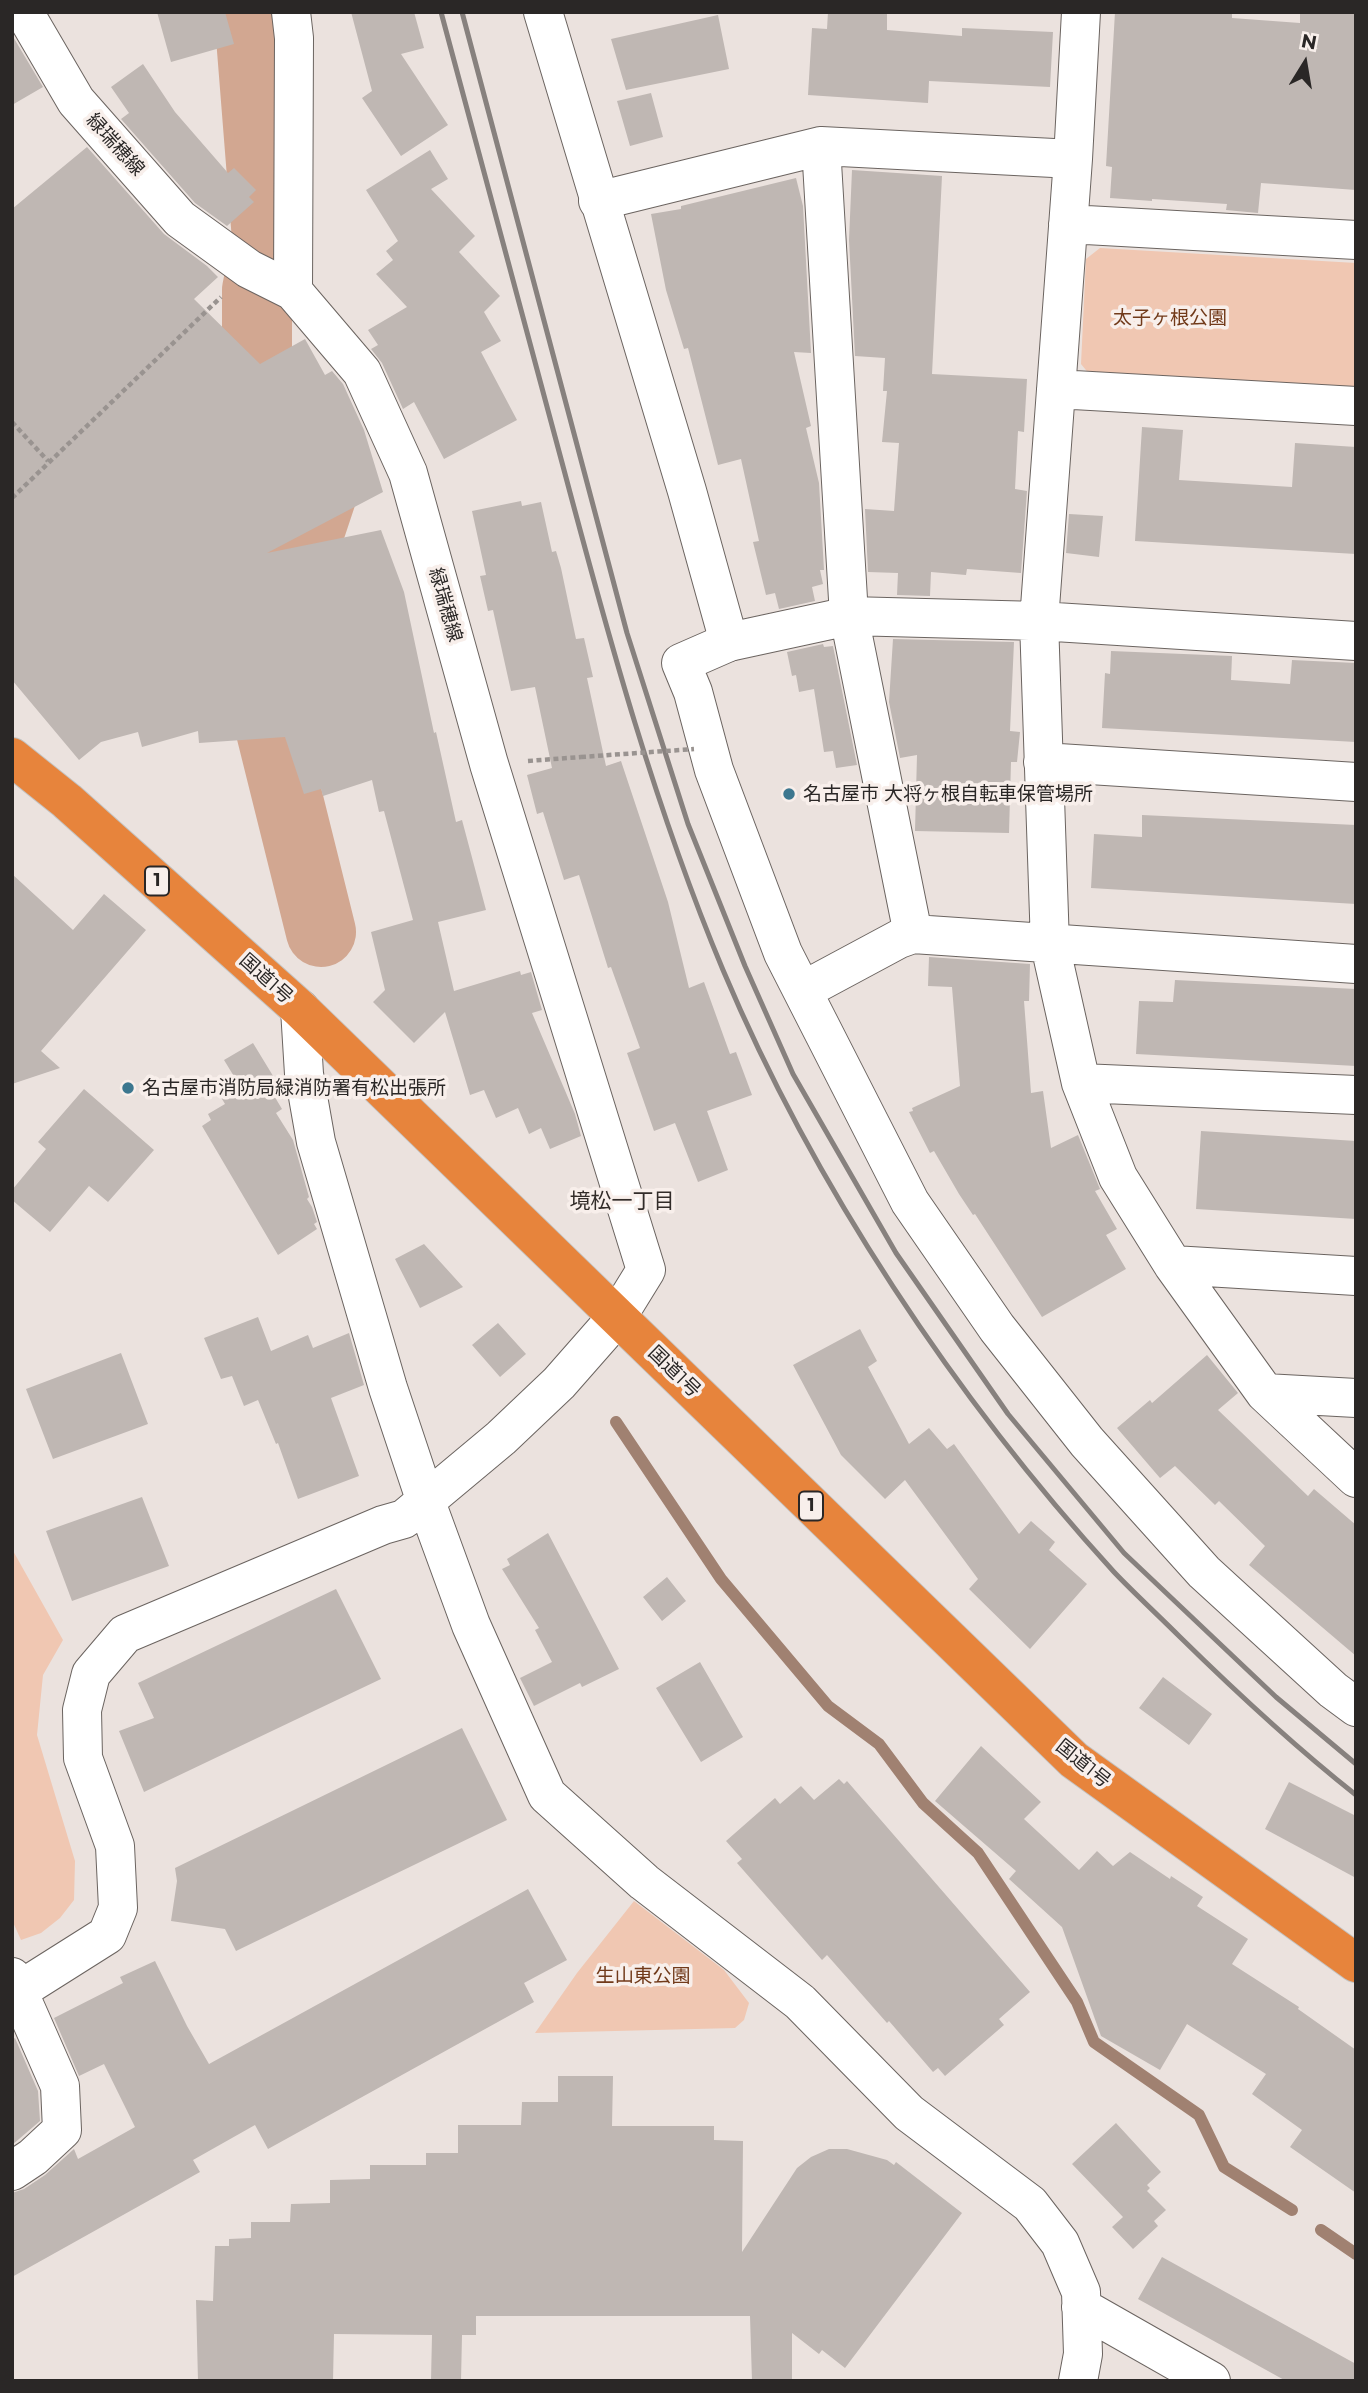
<!DOCTYPE html>
<meta charset="utf-8">
<style>
body{margin:0}
#map{position:relative;width:1368px;height:2393px;overflow:hidden;background:#ebe2de;font-family:Montserrat,sans-serif}
canvas{display:block}
.frame{position:absolute;inset:0;border:14px solid #2a2726;pointer-events:none}
.north{position:absolute;left:1270px;top:28px;width:70px;height:70px;-webkit-text-stroke:5px #f8efeb;paint-order:stroke;rotate:11deg;font-size:19px;font-weight:700;line-height:28px;text-align:center;color:#2a2726}
.north::after{content:'';display:block;margin:auto;width:24px;height:32px;background:#2a2726;clip-path:polygon(50% 0,100% 100%,50% 72%,0 100%)}
</style>
<div id="map">
<canvas width="1368" height="2393"></canvas>
<div class="frame"></div>
<div class="north">N</div>
</div>
<script>
const c = document.querySelector('canvas').getContext('2d');
c.lineJoin = 'round';
function paint(path, color) {
  c.fillStyle = color;
  c.fill(path, 'evenodd');
}
function stroke(path, color, width, dash) {
  c.strokeStyle = color;
  c.lineWidth = width;
  c.lineCap = dash ? 'butt' : 'round';
  c.setLineDash(dash || []);
  c.stroke(path);
}
function drawText(font, color, halo, rows, align = 'center') {
  c.font = font + ' Montserrat,"Noto Sans JP",sans-serif';
  c.lineWidth = 7;
  c.setLineDash([]);
  c.textBaseline = 'middle';
  c.strokeStyle = halo;
  c.fillStyle = color;
  for (const [text, x, y, turn = 0] of rows) {
    c.save();
    c.translate(x, y);
    c.rotate((+turn || 0) * Math.PI / 180);
    c.textAlign = isNaN(turn) ? turn : align;
    if (halo) c.strokeText(text, 0, 0);
    c.fillText(text, 0, 0);
    c.restore();
  }
}
paint(new Path2D(`
 M1100 248 1356 263V395L1094 380 1081 364 1086 259Z
 M12 1549 63 1640 43 1675 37 1735 75 1861 74 1900 60 1918 41 1933 21 1940 12 1920Z
 M634 1901 724 1970 749 2003 744 2020 735 2028 535 2033 577 1973Z`), '#f0c7b2');
stroke(new Path2D(`
 M616 1422 721 1579 828 1706 879 1744 923 1803 978 1853 1077 2002 1094 2042 1199 2115 1224 2167 1292 2210
 M1321 2230 1356 2254`), '#a08171', 12);
stroke(new Path2D(`
 M249 12 267 239 257 290V372L323 491 259 683 321 932`), '#d2a791', 70);
paint(new Path2D(`
 M157 12H225L234 44 171 62Z
 M351 12H414L424 48 401 54 448 125 401 156 362 98 372 91Z
 M828 12H887V30L962 36V28L1053 32 1050 87 929 81 928 103 808 95 812 28 827 29Z
 M1115 12H1232V18L1300 23V12L1356 14V190L1261 183 1258 213 1226 210 1227 204 1152 199V201L1110 198 1112 167 1106 166Z
 M718 15 729 69 626 90 611 39Z
 M12 35 43 87 12 105Z
 M143 64 175 112 228 173 234 168 256 190 249 197 254 202 227 226 195 203 121 119 129 113 111 87Z
 M651 93 663 137 630 146 617 101Z
 M87 147 164 234 207 266 218 277 194 299 260 364 305 339 325 375 332 371 343 384 364 430 383 492 267 553 381 530 404 592 434 733 436 732 456 822 462 820 486 910 438 922 454 991 520 971 521 975 531 972 542 1010 532 1013 575 1114 581 1136 550 1149 541 1128 529 1134 518 1108 496 1118 484 1090 470 1095 445 1012 414 1043 373 1002 385 990 371 932 413 920 384 811 379 812 372 780 323 796 321 789 304 794 285 737 199 743 198 731 142 747 138 732 101 742 79 760 12 680V209Z
 M430 150 448 179 431 189 475 236 459 252 500 296 484 312 501 341 481 352 517 420 444 459 414 402 403 409 382 363 371 349 378 345 368 330 407 307 376 274 393 260 386 251 398 241 366 190Z
 M852 170 942 176 932 374 1027 379 1024 432 1018 431 1015 489 1027 491 1021 573 967 569 966 575 931 572 930 596 897 595 898 573 868 572 865 509 894 511 899 443 882 442 887 391H883L885 358 855 356 849 240Z
 M796 178 803 206 811 353 794 352 811 426 806 428 819 483 824 570H820L823 584 812 587 815 601 779 609 775 593 766 595 753 542 759 541 741 459 718 465 688 348 684 349 666 290 651 214 681 209V206Z
 M1142 427 1183 430 1179 480 1292 487 1295 443 1356 447V554L1135 541Z
 M521 501 522 506 541 502 552 552 556 551 561 568 576 639 584 638 593 677 587 678 606 766 621 761 668 902 689 988 704 982 730 1054 736 1052 752 1095 707 1111 728 1170 698 1182 675 1123 654 1131 627 1053 640 1048 611 967 608 968 579 875 564 880 543 812 537 814 527 775 552 768 535 687 511 691 493 610 488 611 480 576 486 575 472 511Z
 M1069 514 1103 516 1099 557 1066 553Z
 M893 639 1014 642 1010 731 1020 732 1017 762H1011L1009 833 915 831 917 755 900 758 889 702Z
 M823 644 824 647 833 646 857 765 836 768 833 751 824 752 814 689 799 692 796 675 792 676 787 652Z
 M1111 651 1232 656 1231 680 1290 684 1292 660 1356 663V742L1102 728 1105 673 1110 674Z
 M1142 815 1356 825V904L1091 888 1094 834 1142 837Z
 M12 874 73 930 104 894 146 930 41 1051 60 1068 12 1084Z
 M929 957 1030 964 1029 1001H1024L1031 1093 1043 1091 1051 1148 1078 1135 1100 1189 1095 1191 1117 1229 1106 1235 1126 1269 1042 1317 975 1214 973 1215 959 1194 934 1151 930 1153 909 1112 913 1111 912 1108 960 1086 952 987 928 986Z
 M1175 980 1356 989V1066L1136 1054 1139 1001 1173 1002Z
 M253 1043 281 1089 273 1094 282 1109 276 1113 293 1140 309 1197 307 1199 312 1207 317 1222 314 1224 317 1229 278 1255 202 1126 211 1120 208 1114 225 1104 216 1089 235 1078 224 1060Z
 M84 1089 154 1150 108 1202 89 1186 50 1232 12 1200V1190L46 1149 38 1142Z
 M1201 1131 1356 1141V1219L1196 1209Z
 M424 1244 463 1287 420 1308 395 1259Z
 M258 1317 271 1351 308 1335 313 1348 349 1333 364 1385 331 1398 359 1476 298 1499 278 1443 276 1444 258 1400 244 1406 232 1376 221 1379 204 1338Z
 M498 1323 526 1354 500 1377 472 1345Z
 M860 1329 877 1361 868 1367 909 1444 929 1428 947 1449 954 1444 1019 1534 1031 1521 1055 1542 1049 1550 1087 1584 1030 1649 969 1589 978 1579 905 1480 885 1499 841 1455 793 1365Z
 M121 1353 148 1424 53 1459 26 1389Z
 M1207 1355 1238 1393 1218 1410 1308 1496 1314 1489 1356 1525V1656L1249 1565 1265 1546 1219 1501 1215 1505 1175 1466 1160 1478 1117 1428 1150 1400 1152 1403Z
 M142 1497 169 1566 72 1601 46 1531Z
 M548 1533 619 1669 582 1687 580 1683 534 1706 520 1678 552 1662 535 1630 539 1628 502 1569 510 1565 507 1559Z
 M667 1577 686 1601 662 1621 643 1597Z
 M336 1589 381 1679 144 1792 119 1731 154 1718 138 1683Z
 M700 1662 743 1737 701 1762 656 1688Z
 M1163 1677 1212 1714 1189 1745 1139 1708Z
 M462 1728 507 1820 236 1951 225 1929 171 1921 177 1881 175 1868Z
 M981 1746 1041 1802 1024 1819 1079 1870 1097 1851 1113 1866 1130 1852 1170 1879 1171 1876 1203 1897 1197 1906 1248 1939 1232 1964 1299 2007 1298 2009 1356 2050V2193L1290 2147 1302 2130 1252 2094 1266 2074 1187 2024 1160 2070 1101 2036 1062 1927 1009 1879 1016 1871 935 1801Z
 M839 1779 844 1784 847 1781 1030 1992 999 2019 1004 2025 945 2076 938 2068 933 2072 889 2021 887 2023 827 1955 822 1960 737 1863 742 1859 726 1841 775 1798 780 1804 801 1786 814 1800Z
 M1289 1782 1356 1816V1878L1265 1829Z
 M528 1889 567 1960 524 1983 534 2002 268 2149 255 2125 193 2160 200 2172 12 2277V2193L24 2189 45 2175 74 2149 78 2159 135 2127 104 2064 79 2076 54 2018 123 1983 120 1977 155 1961 187 2026 209 2064Z
 M15 2038 38 2091 40 2121 12 2145V2040Z
 M558 2076H613L612 2126H714V2140L743 2141 742 2252 797 2168 811 2157 829 2149H847L887 2160 894 2165 896 2162 962 2213 845 2368 822 2350 819 2354 792 2333V2381H752L750 2316H476V2335H462L461 2381H431L432 2335 334 2334 333 2381H198L196 2300 213 2301 215 2246H229V2239L251 2238V2222H290L291 2204 330 2203V2180L370 2179V2165H426V2153H458V2125H521L522 2102H558Z
 M1116 2123 1161 2172 1147 2185 1150 2188 1147 2191 1166 2210 1154 2221 1158 2226 1133 2249 1112 2227 1123 2217 1072 2164Z
 M1162 2257 1356 2364V2381H1286L1138 2299Z`), '#bfb7b3');
const minor = new Path2D(`
 M291 12 294 38 293 291
 M1081 12 1073 159 1039 621 1050 945 1081 1083 1118 1177 1173 1265 1265 1393 1356 1478
 M821 146 849 616 913 934
 M598 201 821 146 1073 159
 M1068 224 1356 240
 M1056 389 1356 406
 M1356 641 1039 621 849 616 729 642 681 663 693 692 714 770 783 953 910 1202 997 1328 1087 1442 1204 1572 1333 1690 1356 1707
 M1043 762 1356 782
 M804 990 899 939 913 934 1356 964
 M300 1009 304 1074 316 1142 388 1388 426 1502 471 1625 547 1795 644 1882 800 2002 909 2113 1030 2204 1060 2243 1081 2292 1083 2354 1078 2381
 M1081 1083 1356 1095
 M1173 1265 1356 1276
 M1265 1393 1356 1398
 M12 1977 60 2086 62 2130 33 2157 12 2171
 M12 1995 107 1935 118 1908 115 1846 83 1758 82 1710 91 1674 125 1634 383 1525 404 1519 501 1438 559 1383 617 1317
 M1081 2307 1211 2381`);
const tertiary = new Path2D(`
 M543 12 687 491 729 642`);
const secondary = new Path2D(`
 M24 12 76 101 180 219 249 269 293 291 362 372 408 473 489 764 646 1270 617 1317`);
const trunk = new Path2D(`
 M12 757 67 801 300 1009 1074 1760 1356 1963`);
stroke(minor, '#6b6460', 40);
stroke(tertiary, '#6b6460', 40);
stroke(secondary, '#6b6460', 40);
stroke(trunk, '#c3c3c2', 40);
stroke(new Path2D(`
 M12 422 48 461
 M12 498 221 297
 M528 761 581 757`), '#999390', 4.5, [5, 3.5]);
stroke(minor, '#fff', 38);
stroke(tertiary, '#fff', 38);
stroke(secondary, '#fff', 38);
stroke(trunk, '#e7843c', 38);
stroke(new Path2D(`
 M441 12C482 165 523 317 564 470 609 639 655 808 723 970 814 1186 956 1399 1114 1572 1135 1594 1158 1615 1180 1637 1236 1692 1294 1746 1356 1795
 M462 12 627 633 688 824 745 966 793 1074 896 1253 1008 1414 1124 1553 1276 1697 1356 1764`), '#87817e', 5);
stroke(new Path2D(`
 M581 757 694 749`), '#999390', 4.5, [5, 3.5]);
for (const [x, y, r, color] of [
 [789,794,7,"#3c778f"],
 [128,1088,7,"#3c778f"]
]) {
  const dot = new Path2D();
  dot.arc(x, y, r, 0, 2 * Math.PI);
  c.fillStyle = color;
  c.fill(dot);
  stroke(dot, '#f8efeb', 2.5);
}
for (const [x, y, w] of [
 [157,881,24],
 [811,1506,24]
]) {
  const box = new Path2D();
  box.roundRect(x - w / 2, y - 14.5, w, 29, 5);
  c.fillStyle = '#f8efeb';
  c.fill(box);
  stroke(box, '#2a2726', 2);
}
drawText('bold 18px', '#2a2726', null, [
 ["1",157,881],
 ["1",811,1506]
]);
drawText('19px', '#2a2726', '#f8efeb', [
 ["緑瑞穂線",115,145,48],
 ["緑瑞穂線",445,605,74],
 ["国道1号",266,979,42],
 ["国道1号",674,1372,44],
 ["国道1号",1083,1764,39]
]);
drawText('19px', '#713a1a', '#f8efeb', [
 ["太子ヶ根公園",1170,318],
 ["生山東公園",643,1976]
]);
drawText('19px', '#2a2726', '#f8efeb', [
 ["名古屋市 大将ヶ根自転車保管場所",803,794],
 ["名古屋市消防局緑消防署有松出張所",142,1088]
], 'left');
drawText('21px', '#322c29', '#f8efeb', [
 ["境松一丁目",622,1202]
]);
</script>
